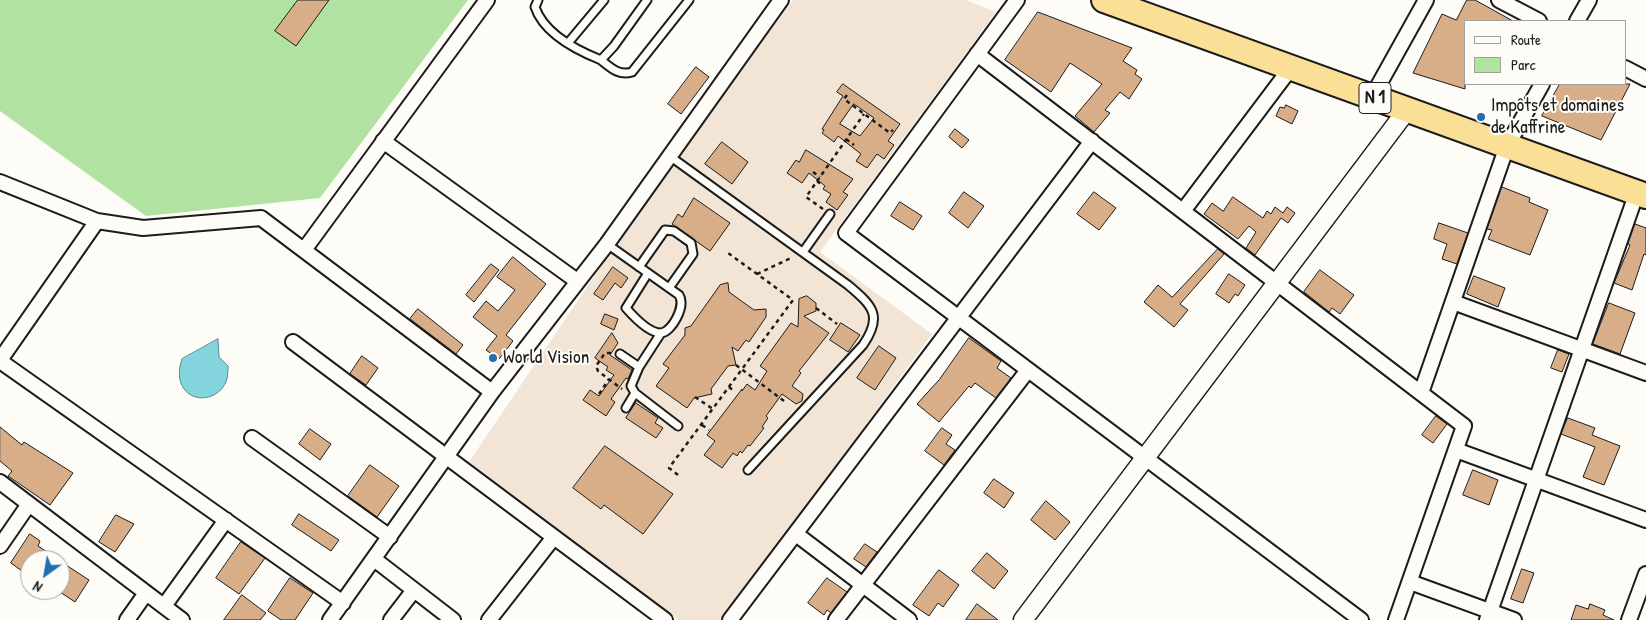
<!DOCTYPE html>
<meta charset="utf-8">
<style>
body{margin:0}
#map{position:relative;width:1646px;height:620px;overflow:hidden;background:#fdfcf7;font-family:"Patrick Hand",sans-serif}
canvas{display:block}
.legend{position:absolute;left:1464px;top:20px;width:162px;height:65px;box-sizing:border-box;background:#fdfcf7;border:1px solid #a3a29f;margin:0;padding:6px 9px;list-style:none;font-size:15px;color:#1c1c1c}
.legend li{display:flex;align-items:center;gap:10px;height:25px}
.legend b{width:25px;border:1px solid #a3a29f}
.north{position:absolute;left:20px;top:550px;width:50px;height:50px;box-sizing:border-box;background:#fdfcf7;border:1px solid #a3a29f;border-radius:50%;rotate:212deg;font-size:14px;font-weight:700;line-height:20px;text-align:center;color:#1c1c1c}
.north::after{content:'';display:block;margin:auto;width:18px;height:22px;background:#1f6fb2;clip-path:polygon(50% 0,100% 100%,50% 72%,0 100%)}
</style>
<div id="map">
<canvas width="1646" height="620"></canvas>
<ul class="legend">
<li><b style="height:6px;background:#fdfcf7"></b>Route</li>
<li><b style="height:14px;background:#b1e2a2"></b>Parc</li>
</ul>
<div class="north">N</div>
</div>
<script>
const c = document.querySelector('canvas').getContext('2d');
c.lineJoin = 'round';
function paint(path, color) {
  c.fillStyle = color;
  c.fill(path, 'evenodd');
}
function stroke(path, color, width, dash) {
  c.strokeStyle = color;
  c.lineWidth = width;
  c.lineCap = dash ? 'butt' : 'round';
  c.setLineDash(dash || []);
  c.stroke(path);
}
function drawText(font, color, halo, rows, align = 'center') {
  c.font = font + ' "Patrick Hand",sans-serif';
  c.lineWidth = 4;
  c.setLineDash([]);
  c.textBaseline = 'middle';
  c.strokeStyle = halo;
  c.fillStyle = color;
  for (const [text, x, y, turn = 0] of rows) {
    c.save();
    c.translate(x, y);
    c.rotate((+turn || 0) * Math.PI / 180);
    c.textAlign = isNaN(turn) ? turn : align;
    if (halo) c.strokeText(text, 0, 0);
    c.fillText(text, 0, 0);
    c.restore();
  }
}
paint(new Path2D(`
 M793 0H966L996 12 820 252 932 334 723 620H679L469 462 618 241Z`), '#f2e5d6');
paint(new Path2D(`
 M0 0H468L320 198 146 216 0 111Z`), '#b1e2a2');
const water = new Path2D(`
 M218 339 219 357 228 366C228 370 228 377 226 382 213 410 168 400 182 359Z`);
paint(water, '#83d4dd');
stroke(water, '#5a8a90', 1);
const building = new Path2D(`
 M298 0H329L296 46 275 31Z
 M1467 0H1475L1513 21H1465V89L1413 73 1442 14 1456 20Z
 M1038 12 1132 48 1123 61 1137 70 1135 74 1142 79 1129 99 1120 92 1105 110 1110 113 1094 132 1075 116 1102 84 1070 63 1051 92 1005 60Z
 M696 67 709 77 681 114 668 104Z
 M843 84 900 124 888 141 894 145 884 159 877 154 867 168 856 161 861 154 838 136 834 142 822 133 824 130 822 129 843 96 837 92ZM854 104 874 118 860 136 840 124Z
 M1560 84H1630L1601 140 1542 116Z
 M1286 105 1298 111 1292 124 1276 116 1280 107 1284 108Z
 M955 129 969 140 962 148 949 137Z
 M722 142 748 162 732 184 705 164Z
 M806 150 853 179 843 192 848 195 837 210 826 202 831 194 823 189 825 186 809 173 802 183 787 173 796 160 799 162Z
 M1502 187 1530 198 1529 202 1548 210 1530 255 1488 239 1492 230 1487 229Z
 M964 192 984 206 968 228 949 213Z
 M1094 192 1116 208 1099 230 1077 214Z
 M1233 197 1263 218 1267 211 1271 214 1275 207 1283 213 1287 207 1295 213 1288 223 1281 218 1255 255 1246 248 1256 232 1249 226 1238 239 1204 214 1212 203 1223 211Z
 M694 198 730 223 710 251 672 224 678 214 682 217Z
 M900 202 922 216 913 230 891 216Z
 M1439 223 1468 233 1457 264 1442 259 1447 244 1434 239Z
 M1635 224 1646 228V255L1644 254 1632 290 1614 283 1630 245 1628 244Z
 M1218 249 1224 254 1180 304 1188 310 1174 327 1144 302 1158 285 1172 297Z
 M513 257 546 284 506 335 513 341 499 359 486 350 497 336 473 317 486 301 498 311 515 290 497 277Z
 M491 264 499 270 474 302 466 295Z
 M613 267 628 278 621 288 615 283 603 300 594 294Z
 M1320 270 1354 295 1340 314 1332 308 1329 312 1304 292Z
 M1229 274 1245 285 1238 296 1235 294 1229 303 1216 294Z
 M1474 276 1505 288 1498 307 1467 294Z
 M728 283 729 292 754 310 766 309V317L749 342 746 340 738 351 732 347 736 365 728 366 711 389 712 394 694 398 687 408 656 386 669 368 663 364 685 335V328L691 326 720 285Z
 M807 296 816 303V311L804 316 829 333 799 371 801 373 792 386 803 394 802 401 796 404 782 394 766 416 768 418 762 427 764 428 750 446 748 445 742 453 740 451 737 456 733 453 722 468 704 455 715 441 707 435 742 389V391L747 384 755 390 767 371 760 366 791 323 798 327 799 299Z
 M1609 303 1635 313 1620 354 1593 344Z
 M418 309 463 345 456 354 410 319Z
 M605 314 618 319 614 330 601 324Z
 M841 323 860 335 848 352 830 340Z
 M612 333 618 343 610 355 632 370 628 379 626 378 611 399 615 402 606 416 583 400 590 390 599 396 614 375 606 370 608 367 595 358Z
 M969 338 1001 361 997 368 1011 378 996 398 975 383 971 388 969 386 939 422 917 404 939 380Z
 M879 346 896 358 875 390 857 378Z
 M1558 350 1569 354 1562 372 1551 368Z
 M362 356 378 368 366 385 350 374Z
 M636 403 658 418 655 423 663 428 656 438 626 418Z
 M1436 416 1447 424 1433 443 1422 435Z
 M1568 418 1595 428 1592 435 1620 446 1604 485 1583 477 1595 447 1561 434Z
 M0 427 22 445 24 442 73 473 50 505 8 476 12 471 0 461Z
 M942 428 952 435 946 444 955 450 944 465 925 451Z
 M310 429 331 444 320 460 299 444Z
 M605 446 673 494 643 534 604 505 601 509 573 488Z
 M370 465 399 486 377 517 348 496Z
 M1473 470 1498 480 1489 505 1463 495Z
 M994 479 1014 493 1004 508 984 493Z
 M1046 501 1070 522 1055 540 1031 520Z
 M299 514 339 540 331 551 292 525Z
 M116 515 134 524 115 552 99 542Z
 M30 534 40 541 38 546 59 560H30V577L11 563Z
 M241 542 265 558 239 594 216 578Z
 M865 544 877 552 866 567 854 559Z
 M987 553 1008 571 994 589 972 571Z
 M60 561 89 580 75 602 60 592Z
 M1522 569 1534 573 1523 603 1511 599Z
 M939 570 959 585 943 607 938 603 929 616 913 605Z
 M290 578 313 593 295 620H281L268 611Z
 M827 578 847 592 831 613 827 610 824 615 808 603Z
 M242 595 266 613 260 620H224Z
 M977 604 998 620H966Z
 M1590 604 1605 610 1603 615 1614 620H1571L1576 605 1588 609Z`);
paint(building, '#d8ae89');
stroke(building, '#1c1c1c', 1);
const service = new Path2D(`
 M538 0 535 7C544 34 576 50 601 60L614 46 647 0
 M568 43 604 0
 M601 60C611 68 619 76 632 72L689 0
 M671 157 848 285C873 306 883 316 863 345L748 470
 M607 244 679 295C686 306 672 332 661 333 649 333 633 316 626 308L648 273
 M803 252 830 214
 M639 267 665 230 674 231 691 243 693 254 669 288
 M661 333 639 367 631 386 635 393 678 426
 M620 354 639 367
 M626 408 635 393`);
const minor = new Path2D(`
 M1017 0 846 233 1361 620
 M1499 0 1539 21
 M1577 21 1589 0
 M977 54 1464 426 1396 620
 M1625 68 1646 79
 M1372 97 1426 0
 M383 141 577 281
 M0 182 97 221 143 228 261 218 492 392
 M1183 211 1290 69
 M304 250 487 0
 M1453 302 1646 373
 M293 342 665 620
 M0 360 97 221
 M0 361 343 603
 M1421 393 1507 146 1542 84
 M252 438 390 537
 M1456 450 1646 520
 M0 482 182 620
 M796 534 909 620
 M0 546 29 504
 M374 559 453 620
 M1410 582 1514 620
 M164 606 226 520
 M127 620 146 593
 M330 620 492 392 607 244 781 0
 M391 620 414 590
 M489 620 554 537
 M730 620 1092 141
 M836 620 1028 370
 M1487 620 1637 192
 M1629 620 1646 574`);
const tertiary = new Path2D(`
 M1023 620 1407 110`);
const trunk = new Path2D(`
 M1104 0 1646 196`);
stroke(service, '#1c1c1c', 11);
stroke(minor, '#1c1c1c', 18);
stroke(tertiary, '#1c1c1c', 21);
stroke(trunk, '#1c1c1c', 28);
stroke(new Path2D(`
 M847 95 844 99 890 133 893 130
 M846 139 854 145
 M813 172 820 177
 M817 181 823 186
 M823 209 806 197 864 114
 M757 274 793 257
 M816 308 837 324
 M611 353H605L596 366 598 371 622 389
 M736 365 784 401
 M729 387 735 392
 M599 394 609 379
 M695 397 713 409
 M702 425 709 430
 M678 475 669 468 793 300 728 253`), '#1c1c1c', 2.5, [4, 4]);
stroke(service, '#fdfcf7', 7);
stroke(minor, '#fdfcf7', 14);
stroke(tertiary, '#fdfcf7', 18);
stroke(trunk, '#fadf96', 24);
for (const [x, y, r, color] of [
 [1481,117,5,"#1f6fb2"],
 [493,358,5,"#1f6fb2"]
]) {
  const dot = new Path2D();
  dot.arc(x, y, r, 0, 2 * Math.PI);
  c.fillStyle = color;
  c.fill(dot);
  stroke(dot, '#fdfcf7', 2);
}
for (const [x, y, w] of [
 [1375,98,32]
]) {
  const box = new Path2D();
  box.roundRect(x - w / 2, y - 15.5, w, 31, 4);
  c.fillStyle = '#fdfcf7';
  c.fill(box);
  stroke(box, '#1c1c1c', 1);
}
drawText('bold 18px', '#1c1c1c', null, [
 ["N 1",1375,98]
]);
drawText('19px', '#1c1c1c', '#fdfcf7', [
 ["Impôts et domaines",1491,106],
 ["de Kaffrine",1491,128],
 ["World Vision",503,358]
], 'left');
</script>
